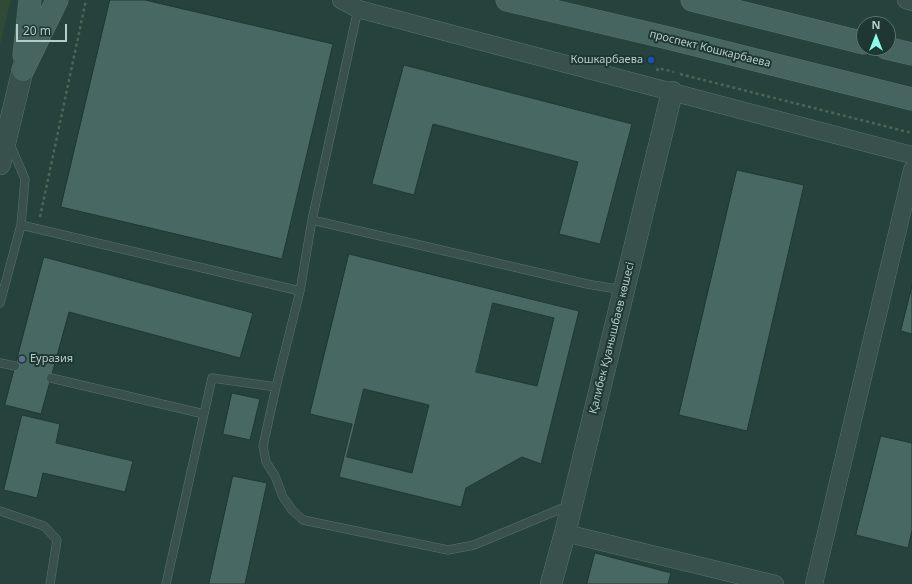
<!DOCTYPE html>
<meta charset="utf-8">
<style>
body{margin:0}
#map{position:relative;width:912px;height:584px;overflow:hidden;background:#25423c;font-family:"Noto Sans",sans-serif}
canvas{display:block}
.north{position:absolute;left:856px;top:16px;width:40px;height:40px;box-sizing:border-box;background:#1e3732;border:1px solid #5b736e;border-radius:50%;rotate:0deg;font-size:11px;font-weight:700;line-height:16px;text-align:center;color:#b6ccc8}
.north::after{content:'';display:block;margin:auto;width:14px;height:18px;background:#8afce8;clip-path:polygon(50% 0,100% 100%,50% 72%,0 100%)}
.scale{position:absolute;left:16px;top:24px;width:51px;height:18px;box-sizing:border-box;border:2px solid #b6ccc8;border-top:0;padding-left:5px;font-size:12px;line-height:14px;white-space:nowrap;color:#b6ccc8;-webkit-text-stroke:3px #1e3732;paint-order:stroke}
</style>
<div id="map">
<canvas width="912" height="584"></canvas>
<div class="north">N</div>
<div class="scale">20 m</div>
</div>
<script>
const c = document.querySelector('canvas').getContext('2d');
c.lineJoin = 'round';
function paint(path, color) {
  c.fillStyle = color;
  c.fill(path, 'evenodd');
}
function stroke(path, color, width, dash) {
  c.strokeStyle = color;
  c.lineWidth = width;
  c.lineCap = dash ? 'butt' : 'round';
  c.setLineDash(dash || []);
  c.stroke(path);
}
function drawText(font, color, halo, rows, align = 'center') {
  c.font = font + ' "Noto Sans",sans-serif';
  c.lineWidth = 4;
  c.setLineDash([]);
  c.textBaseline = 'middle';
  c.strokeStyle = halo;
  c.fillStyle = color;
  for (const [text, x, y, turn = 0] of rows) {
    c.save();
    c.translate(x, y);
    c.rotate((+turn || 0) * Math.PI / 180);
    c.textAlign = isNaN(turn) ? turn : align;
    if (halo) c.strokeText(text, 0, 0);
    c.fillText(text, 0, 0);
    c.restore();
  }
}
paint(new Path2D(`
 M0 0H11L0 45Z`), '#2f4a35');
const building = new Path2D(`
 M110 0H145L333 44 282 259 61 207Z
 M404 65 632 124 600 244 559 234 578 162 433 124 414 195 372 184Z
 M737 170 804 185 747 431 679 415Z
 M349 254 579 311 541 464 522 457 466 488 461 507 339 477 352 424 310 414ZM493 303 554 318 537 386 476 372ZM364 389 429 405 412 473 347 457Z
 M44 257 253 313 240 358 69 312 41 414 5 405Z
 M912 286V334L901 331Z
 M232 393 260 399 250 440 223 434Z
 M22 415 60 424 56 443 133 461 125 492 43 473 37 498 4 490Z
 M881 436 912 443V530L908 548 856 535Z
 M233 476 267 483 245 584H209Z
 M595 553 671 573 668 584H587Z`);
paint(building, '#486863');
stroke(building, '#203934', 1);
const service = new Path2D(`
 M312 220 587 284 623 290
 M21 225 300 291
 M0 303 21 225 25 179 10 144
 M0 363 15 366
 M51 378 204 414
 M276 387 263 446 266 462 275 476 283 497 292 510 303 520 448 550 474 545 570 505
 M0 511 44 526 57 540 50 584
 M166 584 212 378 276 387 300 291 312 220 358 9`);
const minor = new Path2D(`
 M341 0 358 9 672 92 912 155
 M906 0 912 2
 M565 533 775 584
 M814 584 912 170`);
const tertiary = new Path2D(`
 M0 164 27 52
 M551 584 565 533 672 92`);
const secondary = new Path2D(`
 M507 0 664 37 912 99
 M692 0 864 43
 M886 48 912 54
 M24 55 30 0
 M23 70 57 0`);
stroke(service, '#5a726d', 9);
stroke(minor, '#5a726d', 18);
stroke(tertiary, '#5a726d', 22);
stroke(secondary, '#5a726d', 23);
stroke(new Path2D(`
 M657 71 658 68 674 72
 M680 74 912 133
 M40 217 86 0`), '#4c6655', 2.5, [3, 3]);
stroke(service, '#39514d', 8);
stroke(minor, '#39514d', 17);
stroke(tertiary, '#39514d', 21);
stroke(secondary, '#476560', 22);
for (const [x, y, r, color] of [
 [651,60,4,"#1a4fb4"],
 [22,359,4,"#5c6f8a"]
]) {
  const dot = new Path2D();
  dot.arc(x, y, r, 0, 2 * Math.PI);
  c.fillStyle = color;
  c.fill(dot);
  stroke(dot, '#1e3732', 1.5);
}
drawText('11px', '#b6ccc8', '#1e3732', [
 ["проспект Кошкарбаева",710,49,14],
 ["Қалибек Қуанышбаев көшесі",612,338,-76]
]);
drawText('11px', '#b6ccc8', '#1e3732', [
 ["Кошкарбаева",643,60],
 ["Еуразия",30,359,"left"]
], 'right');
</script>
